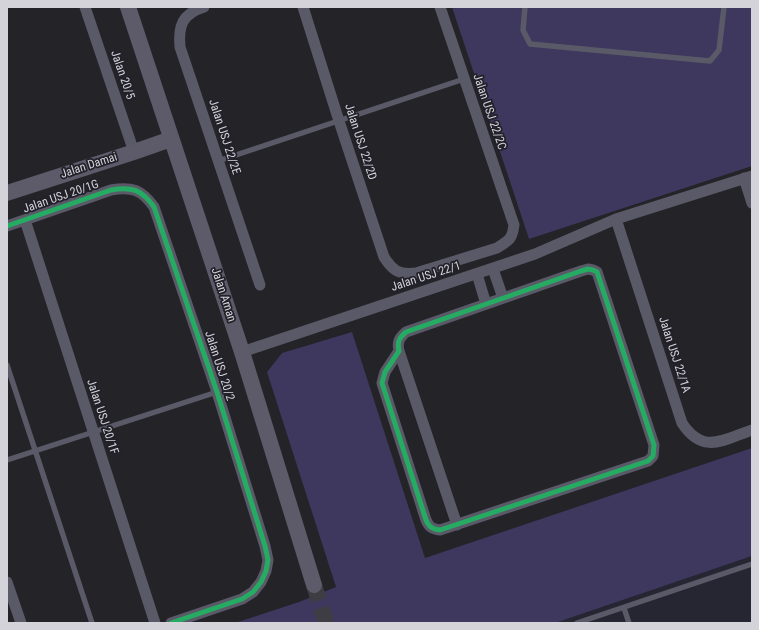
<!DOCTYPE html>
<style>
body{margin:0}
#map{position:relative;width:759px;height:630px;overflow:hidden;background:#232328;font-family:"Roboto Condensed",sans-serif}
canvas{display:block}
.frame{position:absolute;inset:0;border:8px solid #d4d3d9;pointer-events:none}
</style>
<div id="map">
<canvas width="759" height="630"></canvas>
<div class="frame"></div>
</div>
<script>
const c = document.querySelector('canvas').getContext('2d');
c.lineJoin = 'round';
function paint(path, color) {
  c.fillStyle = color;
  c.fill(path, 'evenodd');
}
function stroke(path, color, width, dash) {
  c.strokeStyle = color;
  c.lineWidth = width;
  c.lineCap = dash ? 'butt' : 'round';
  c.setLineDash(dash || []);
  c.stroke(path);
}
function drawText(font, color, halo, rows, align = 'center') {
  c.font = font + ' "Roboto Condensed",sans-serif';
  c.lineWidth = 3.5;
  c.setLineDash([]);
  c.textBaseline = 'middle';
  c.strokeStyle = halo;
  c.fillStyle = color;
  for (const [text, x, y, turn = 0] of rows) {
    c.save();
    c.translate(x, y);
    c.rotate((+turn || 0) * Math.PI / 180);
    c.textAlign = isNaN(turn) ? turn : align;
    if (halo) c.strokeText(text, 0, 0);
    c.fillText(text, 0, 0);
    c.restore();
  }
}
paint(new Path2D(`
 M752 556V623H555Z`), '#262532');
paint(new Path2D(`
 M452 7H752V166L529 239Z
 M352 332 425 558 752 448V556L555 623H235L299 602 336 587 267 372 282 353Z`), '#3e375e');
stroke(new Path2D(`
 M314 585 326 623`), '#3e3d43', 16, [16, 8]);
stroke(new Path2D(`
 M525 7 523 30 530 44 710 61 719 50 724 7
 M218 161 464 79
 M7 365 92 623
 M7 460 217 392
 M624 608 629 623
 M577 623 752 564`), '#5a5967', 5.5);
stroke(new Path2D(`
 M85 7 134 152
 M204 7C182 14 178 26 180 47L260 285
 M303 7 339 121 384 257C393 271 399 275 416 273L497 248C509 240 512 240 514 225L440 7
 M744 178 752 203
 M616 219 682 423C703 455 723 440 752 430
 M25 220 155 623
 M7 226 111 190C132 186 142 190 154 207L217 392 265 546 268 560 266 571 261 582 253 592 242 599 171 623
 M493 269 503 298
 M588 269 593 270 597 272 654 445 653 456 648 461 440 530C432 529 429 527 426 520L382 383 385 372 399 351C397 342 399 338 406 332L581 271Z
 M477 274 486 304
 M399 351 457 525
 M242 352 535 254 616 219 752 176
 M7 582 21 623`), '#5a5967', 11);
stroke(new Path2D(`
 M128 7 242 352 314 585
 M7 193 134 152 171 139`), '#5d5a6a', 16);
stroke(new Path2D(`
 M7 226 111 190C132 186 142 190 154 207L217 392 265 546 268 560 266 571 261 582 253 592 242 599 171 623
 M588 269 593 270 597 272 654 445 653 456 648 461 440 530C432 529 429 527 426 520L382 383 385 372 399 351C397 342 399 338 406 332L581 271Z`), '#26ab63', 5);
drawText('12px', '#d4d3d9', '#22212a', [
 ["Jalan 20/5",122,75,71],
 ["Jalan USJ 22/2C",489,112,71],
 ["Jalan USJ 22/2E",224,137,72],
 ["Jalan USJ 22/2D",360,142,72],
 ["Jalan Damai",89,166,-18],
 ["Jalan USJ 20/1G",61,197,-19],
 ["Jalan USJ 22/1",426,277,-18],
 ["Jalan Aman",223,295,72],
 ["Jalan USJ 22/1A",674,355,72],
 ["Jalan USJ 20/2",219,366,72],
 ["Jalan USJ 20/1F",102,417,72]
]);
</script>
